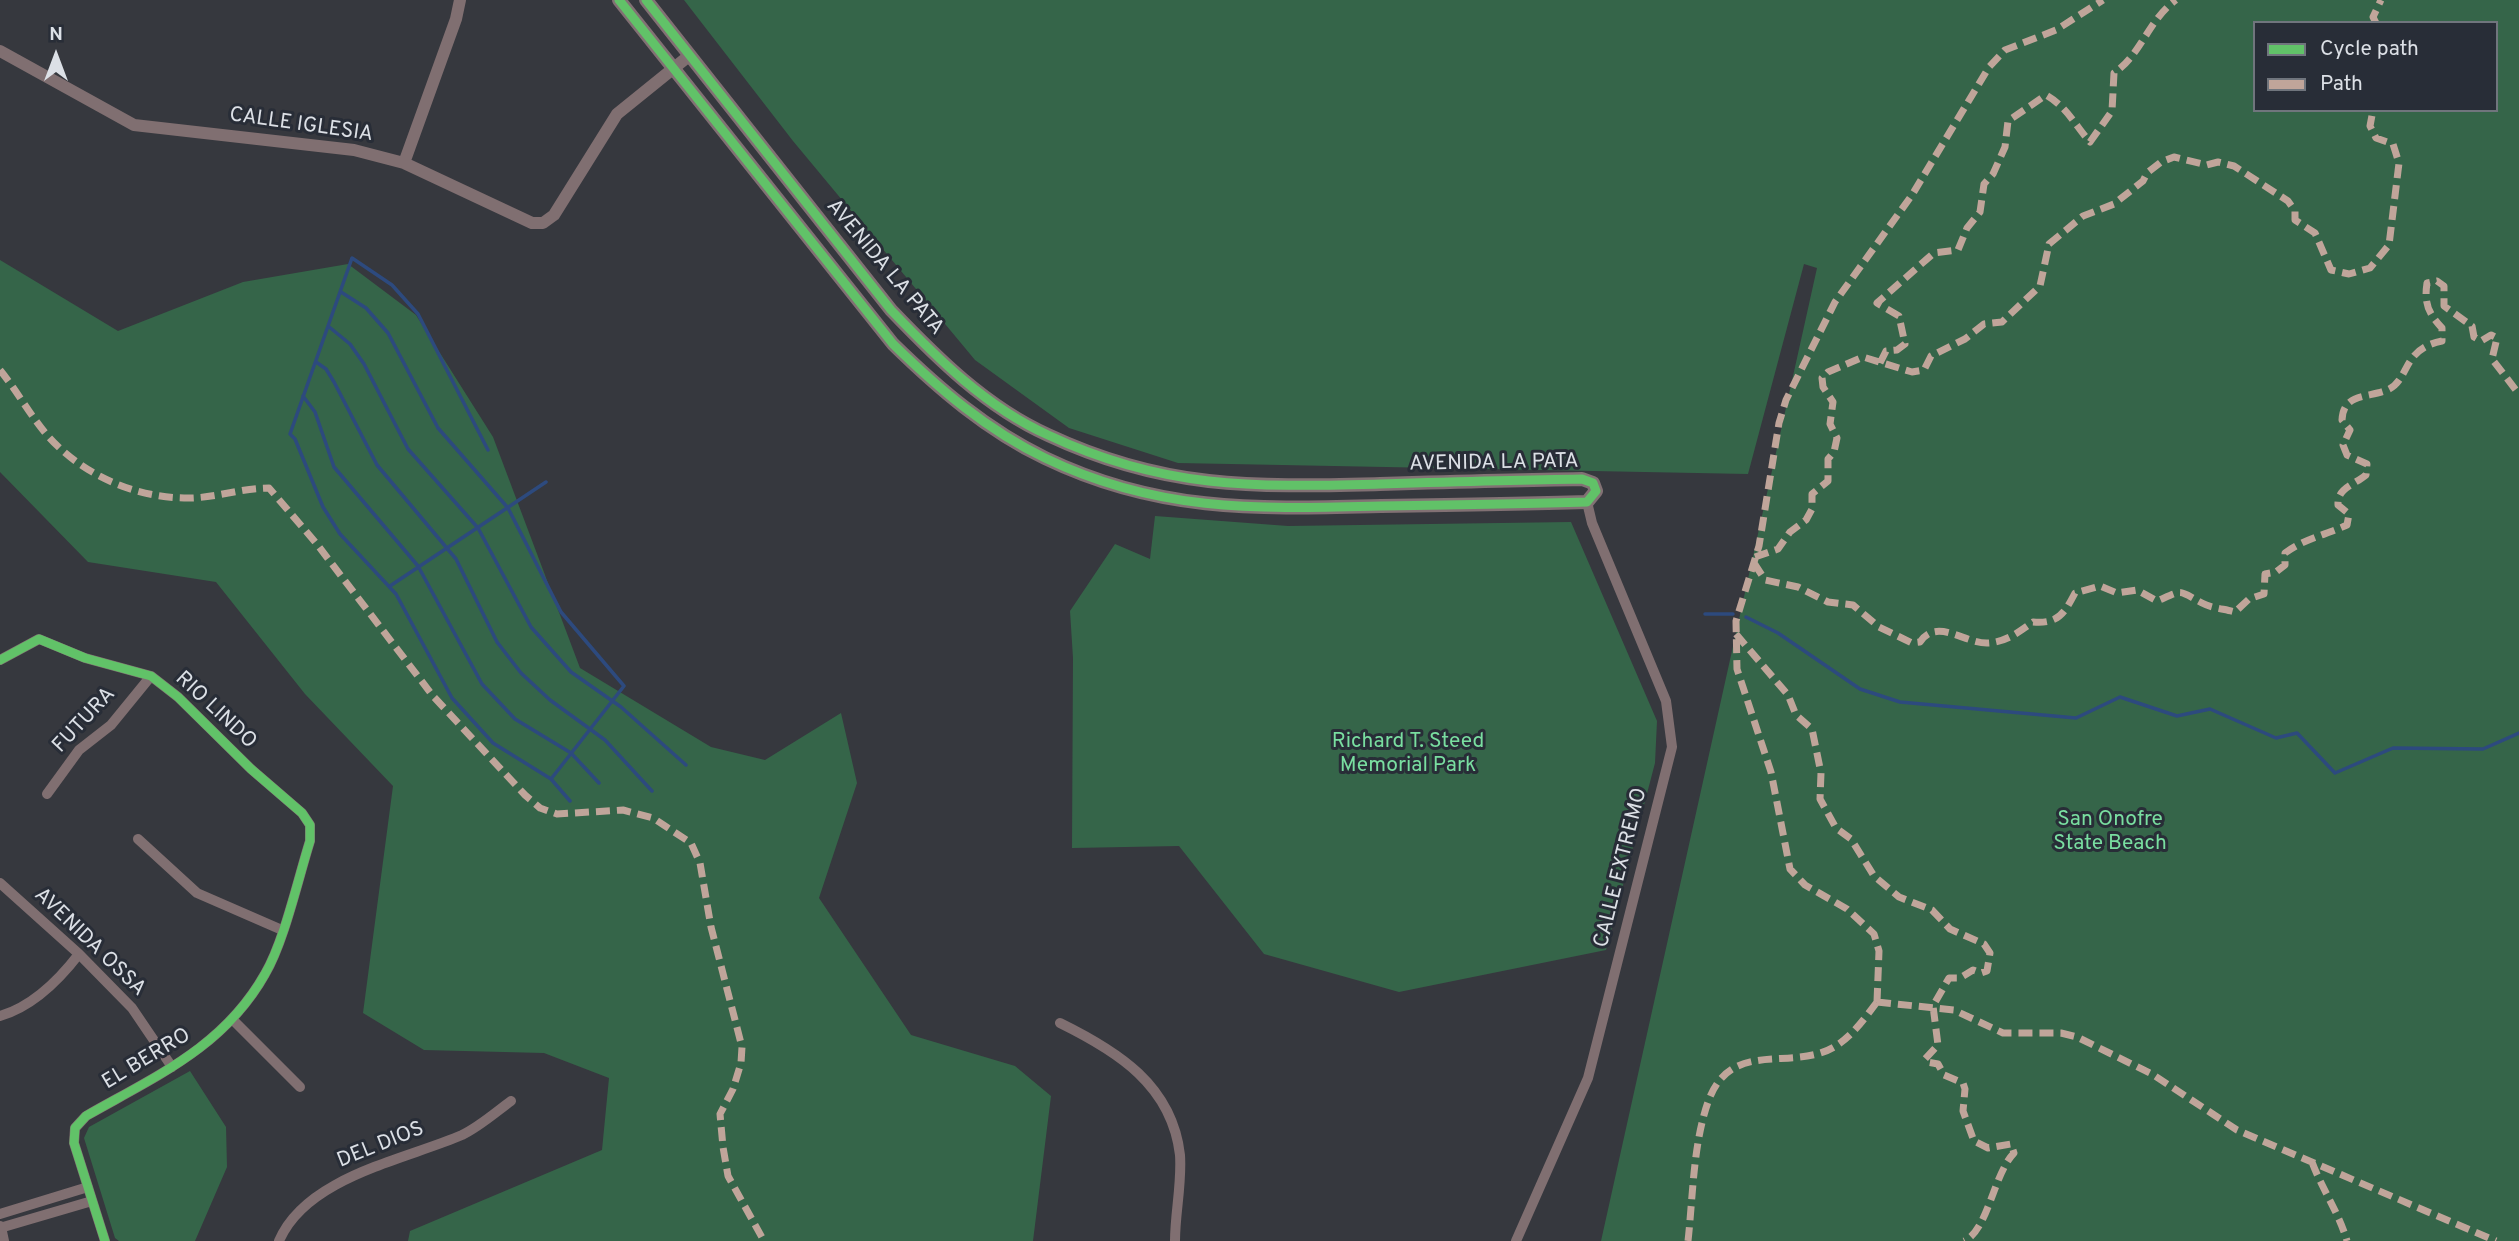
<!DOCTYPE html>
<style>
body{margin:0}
#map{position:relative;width:2519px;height:1241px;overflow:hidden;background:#36383e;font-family:Overpass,sans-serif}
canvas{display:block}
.legend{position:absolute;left:2253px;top:21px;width:245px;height:91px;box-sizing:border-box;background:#282d37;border:2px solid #70757d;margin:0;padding:9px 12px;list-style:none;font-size:21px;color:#dce0e6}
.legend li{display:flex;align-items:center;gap:14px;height:35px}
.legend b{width:35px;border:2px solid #70757d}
.north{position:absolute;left:21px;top:21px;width:70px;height:70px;-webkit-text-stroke:5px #282d37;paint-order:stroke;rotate:0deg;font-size:19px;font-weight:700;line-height:28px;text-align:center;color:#dce0e6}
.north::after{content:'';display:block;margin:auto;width:24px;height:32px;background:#dce0e6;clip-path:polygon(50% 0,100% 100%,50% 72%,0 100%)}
</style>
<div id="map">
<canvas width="2519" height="1241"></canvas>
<ul class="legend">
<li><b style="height:9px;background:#61c268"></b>Cycle path</li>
<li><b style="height:9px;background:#c0a59a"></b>Path</li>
</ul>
<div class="north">N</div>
</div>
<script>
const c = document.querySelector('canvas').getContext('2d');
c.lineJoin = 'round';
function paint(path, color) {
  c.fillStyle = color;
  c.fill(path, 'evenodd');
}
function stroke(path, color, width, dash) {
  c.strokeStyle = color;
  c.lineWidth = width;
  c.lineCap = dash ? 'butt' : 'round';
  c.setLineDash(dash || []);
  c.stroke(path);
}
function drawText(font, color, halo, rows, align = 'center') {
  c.font = font + ' Overpass,sans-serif';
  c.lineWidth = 6;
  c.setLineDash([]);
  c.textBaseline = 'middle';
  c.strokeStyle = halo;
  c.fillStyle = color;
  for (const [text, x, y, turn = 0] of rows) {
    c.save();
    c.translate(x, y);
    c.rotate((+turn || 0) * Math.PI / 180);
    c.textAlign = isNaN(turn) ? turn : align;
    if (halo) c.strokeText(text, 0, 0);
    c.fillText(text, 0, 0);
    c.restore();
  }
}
paint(new Path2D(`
 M684 0H2519V1241H1601L1817 268 1804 264 1748 474 1178 463 1069 428 975 360 793 141ZM2255 23H2496V110H2255Z
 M0 260 118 331 243 282 348 264 416 315 493 437 580 668 711 747 765 760 841 713 857 783 819 898 911 1035 1015 1066 1051 1096 1033 1241H408L410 1231 602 1150 609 1078 544 1053 424 1050 363 1013 393 786 305 694 216 582 88 562 0 472Z
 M1155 516 1288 526 1571 522 1657 721 1655 763 1606 950 1399 992 1264 954 1179 846 1072 848 1073 658 1070 611 1115 544 1150 559Z
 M190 1071 226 1127 227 1167 195 1241H119L115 1238 84 1138 89 1127Z`), '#356549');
stroke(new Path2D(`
 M341 292 366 308 388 333 438 428 508 508 561 612 624 686 551 779 570 801
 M328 326 350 344 364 364 408 449 478 528 531 627 571 672 621 707 686 765
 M316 362 326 369 334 382 377 465 456 559 497 642 521 673 550 700 605 740 652 791
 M303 396 315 412 334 467 418 566 482 684 515 719 571 753 599 783
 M488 450 418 314 392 285 352 258 290 434 295 439 323 507 340 534 396 594 452 698 493 743 551 779
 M390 586 546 482
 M1705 614H1733
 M1746 617 1778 633 1860 689 1900 702 2076 718 2120 697 2177 716 2210 709 2276 738 2297 733 2335 773 2393 748 2483 749 2519 733`), '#2d4a7e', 3.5);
stroke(new Path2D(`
 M0 660 39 639 85 658 151 676 178 697 251 769 302 813 310 825V841C298 879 284 942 265 974 224 1047 156 1076 86 1116L75 1128 74 1143 105 1241
 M47 794 79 750 111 725 151 676
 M138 839 197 893 282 930
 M0 883 79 954 132 1008 172 1067
 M0 1016C31 1007 59 980 79 954
 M233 1020 300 1087
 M1060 1023C1117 1051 1172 1085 1180 1155 1182 1184 1175 1213 1175 1241
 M0 1214 88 1187
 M0 1228 92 1201
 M279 1241C306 1177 404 1160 462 1135 479 1127 496 1112 511 1101
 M1516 1241 1588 1078 1672 747 1666 701 1592 523 1587 502`), '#806f71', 10);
stroke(new Path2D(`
 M0 51 134 125 354 150 404 163 532 223H543L554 215 617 114 690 55
 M404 163 456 19 460 0
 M0 1227 3 1241`), '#806f71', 12);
stroke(new Path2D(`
 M619 0 893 344C939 389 987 430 1045 458 1159 513 1258 509 1381 506 1450 505 1518 504 1587 502L1596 491 1593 483 1582 479C1514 480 1447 482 1380 484 1255 487 1165 490 1048 435 986 407 937 358 891 310L646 0`), '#827174', 14);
stroke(new Path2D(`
 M2376 23 2373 17 2381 0
 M1880 363 1886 351 1897 350 1905 344 1899 316 1877 303 1927 259 1934 253 1958 250 1967 228 1980 212 1984 184 1993 174 2005 147 2008 121 2046 95C2067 107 2075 125 2090 142L2112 111 2114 73C2141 55 2149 19 2176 0
 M0 370C17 391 30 415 47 435 81 474 133 497 184 498 213 499 240 488 269 488L316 543 433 696 525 795 540 808 557 814 623 810 653 818 691 843 700 863 711 927 742 1047 741 1063 733 1089 720 1114 723 1147 728 1176 764 1241
 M1755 557 1778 549 1790 532 1806 520 1812 509V494L1828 481V459L1834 452 1837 438 1830 424 1833 402 1823 387 1822 378 1828 372 1863 357 1912 372 1924 370 1931 356 1965 339 1984 324 2002 322 2040 286 2049 244 2083 216 2114 204 2143 181 2147 173 2161 162 2174 157 2207 165 2218 162 2234 166 2288 201 2295 211V220L2315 233 2331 270 2349 274 2370 268 2389 245 2399 163 2393 144 2376 138 2370 126 2373 110
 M1754 563 1765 580 1798 587 1828 602 1853 605 1879 627 1912 643 1920 642C1937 617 1965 644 1988 643 2006 642 2019 632 2033 622 2058 624 2064 614 2075 593L2100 586 2117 593 2137 590 2157 601C2185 589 2177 590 2202 603 2211 608 2225 609 2235 612L2249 599 2264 594 2265 574 2276 572 2285 565V553C2304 539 2325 535 2347 525L2349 514 2338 505C2337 488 2354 485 2366 475L2367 464 2347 455 2343 445 2350 430 2342 420C2343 393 2368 398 2387 390 2410 381 2401 349 2442 341V328C2428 313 2424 303 2427 283L2437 281 2444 286V306L2472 326 2474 337 2481 341 2491 335 2497 338 2492 359 2519 394
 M1736 634 1788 695 1796 715 1812 729 1821 773 1820 799 1836 828 1851 839 1874 876 1899 897 1932 910 1950 929 1984 944 1990 953 1987 971 1981 973 1973 970 1960 978H1949L1933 1006 1938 1045 1925 1059 1927 1062 1938 1064 1944 1075 1963 1083 1965 1089 1963 1111 1974 1141 1988 1148 2011 1144 2014 1153C1993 1175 1988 1231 1964 1241
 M1877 1002 1879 951 1874 934 1847 909 1805 885 1790 869 1771 772 1737 669 1736 621 1759 546 1779 423 1786 400 1835 302 1912 195 1989 67 2005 50 2056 30 2103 0
 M1877 1002 1954 1010 2003 1033H2061L2077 1037 2152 1074 2237 1130 2496 1241
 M2312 1162C2322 1189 2339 1213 2347 1241
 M1688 1241C1693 1196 1693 1145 1708 1102 1728 1046 1774 1065 1817 1054 1845 1047 1861 1023 1877 1002`), '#c0a59a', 7, [14, 7]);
stroke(new Path2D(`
 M619 0 893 344C939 389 987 430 1045 458 1159 513 1258 509 1381 506 1450 505 1518 504 1587 502L1596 491 1593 483 1582 479C1514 480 1447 482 1380 484 1255 487 1165 490 1048 435 986 407 937 358 891 310L646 0
 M0 660 39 639 85 658 151 676 178 697 251 769 302 813 310 825V841C298 879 284 942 265 974 224 1047 156 1076 86 1116L75 1128 74 1143 105 1241`), '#61c268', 9);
drawText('21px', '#dce0e6', '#282d37', [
 ["CALLE IGLESIA",301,126,8],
 ["AVENIDA LA PATA",884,268,50],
 ["AVENIDA LA PATA",1494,464,-1],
 ["RIO LINDO",215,711,43],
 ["FUTURA",85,721,-47],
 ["CALLE EXTREMO",1622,868,-76],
 ["AVENIDA OSSA",89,943,44],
 ["EL BERRO",147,1060,-31],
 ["DEL DIOS",381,1146,-22]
]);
drawText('21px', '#79dea0', '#282d37', [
 ["Richard T. Steed",1408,743],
 ["Memorial Park",1408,767],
 ["San Onofre",2110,821],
 ["State Beach",2110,845]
]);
</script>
